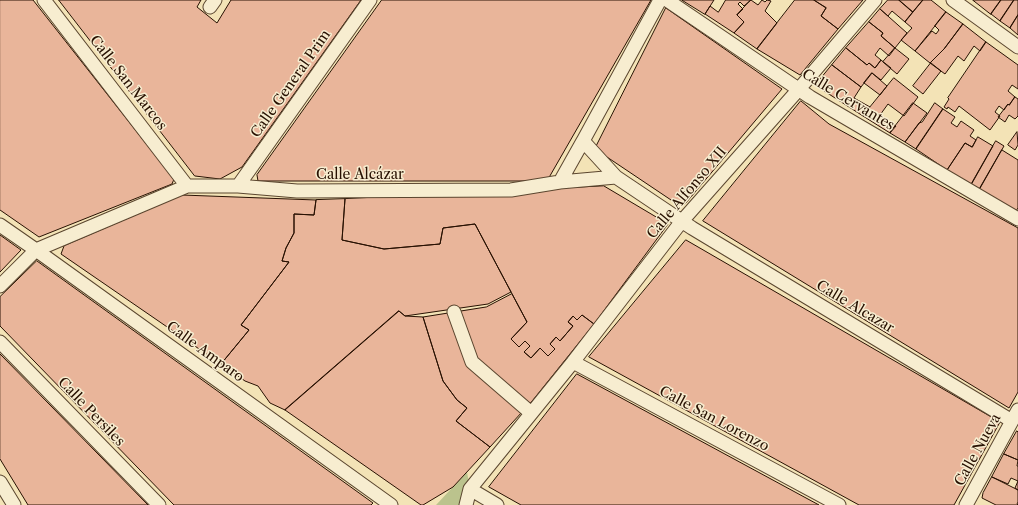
<!DOCTYPE html>
<meta charset="utf-8">
<style>
body{margin:0}
canvas{display:block;background:#f3e3b6}
</style>
<canvas width="1018" height="505"></canvas>
<script>
const c = document.querySelector('canvas').getContext('2d');
c.lineJoin = 'round';
function paint(path, color) {
  c.fillStyle = color;
  c.fill(path, 'evenodd');
}
function stroke(path, color, width, dash) {
  c.strokeStyle = color;
  c.lineWidth = width;
  c.lineCap = dash ? 'butt' : 'round';
  c.setLineDash(dash || []);
  c.stroke(path);
}
function drawText(font, color, halo, rows, align = 'center') {
  c.font = font + ' "Libre Caslon Text",serif';
  c.lineWidth = 3;
  c.setLineDash([]);
  c.textBaseline = 'middle';
  c.strokeStyle = halo;
  c.fillStyle = color;
  for (const [text, x, y, turn = 0] of rows) {
    c.save();
    c.translate(x, y);
    c.rotate((+turn || 0) * Math.PI / 180);
    c.textAlign = isNaN(turn) ? turn : align;
    if (halo) c.strokeText(text, 0, 0);
    c.fillText(text, 0, 0);
    c.restore();
  }
}
paint(new Path2D(`
 M467 472 470 489 466 505H436Z`), '#bbc38d');
const building = new Path2D(`
 M0 0H33L174 179 172 184 39 237 0 210Z
 M59 0H201L197 7 217 23 231 0H361L242 167 220 179 195 176Z
 M382 0H651L547 181H258L257 175Z
 M682 0H714L705 14Z
 M726 0H751L744 6 740 2 738 4 743 9 737 15 744 22 734 33 705 14 710 6 718 12Z
 M751 0 758 5 762 0 765 2 767 0 771 1 765 11 777 23 757 49 734 33 744 22 737 15Z
 M795 0H814L826 8 821 16 838 29 800 75 757 49Z
 M814 0H863L838 29 821 16 826 8Z
 M888 0H899L913 12 905 22 892 11 888 16 880 9Z
 M899 0H923L913 12Z
 M923 0H931L946 12 915 51 901 40 912 28 905 22Z
 M973 0H1001L991 14Z
 M1001 0H1014L1000 21 991 14Z
 M1014 0H1018V15L1010 28 1000 21Z
 M666 8 782 89 685 204H677L595 149Z
 M880 9 907 33 895 48 881 36 883 33 869 22Z
 M946 12 963 24 944 49 930 63 915 51 932 31 936 34 939 30 935 26Z
 M1018 15V35L1010 28Z
 M869 22 883 33 881 36 895 48 889 56 880 48 875 55 881 60 875 68 869 63 867 65 846 48Z
 M963 24 986 42 980 51 974 46 964 61 958 56 945 74 930 63 944 49Z
 M986 42 1018 65V89L1012 85 1008 91 1015 97 1009 105 1008 104 1004 110 999 106 995 112 1000 116 990 130 959 106 955 112 948 107 947 109 944 107 949 99 948 98Z
 M846 48 867 65 869 63 875 68 881 60 891 68 881 80 872 73 861 87 832 65Z
 M895 48 909 59 897 74 883 62Z
 M931 63 941 71 923 94 913 86Z
 M832 65 861 87 854 98 870 107 863 116 818 87V82Z
 M872 73 887 86 880 95 864 83Z
 M894 78 918 97 904 116 888 104 880 115 896 126 890 133 863 116Z
 M1015 97 1018 99V116L1015 119 1009 115 1005 122 998 117 1008 104 1009 105Z
 M801 101 829 124 1018 228V392L1009 408 703 221Z
 M913 103 927 113 905 142 890 133Z
 M935 103 943 109 916 149 905 142 919 123 922 122Z
 M943 109 955 117 951 123 957 127 961 121 974 130 970 136 976 140 972 147 965 143 947 170 916 149Z
 M1017 132 1018 145 1015 150 1008 145Z
 M978 137 993 146 971 185 947 170 965 143 972 147Z
 M996 141 1004 146 979 190 971 185Z
 M1002 150 1018 160V208L1016 211 979 190Z
 M604 186 668 224 594 324 582 315 577 320 573 316 568 322 573 326 560 341 556 337 550 344 555 349 548 356 540 348 531 358 524 352 530 346 525 341 519 347 511 339 527 322 475 224 443 228 440 244 384 249 342 240 345 199Z
 M182 195 316 200 314 215 294 214V233L286 248 282 261 289 262 241 325 249 330 221 364 61 254 64 246Z
 M345 199 342 240 384 249 440 244 443 228 475 224 511 292 488 304 405 316 399 311 285 410 270 403 258 386 245 381 221 364 249 330 241 325 289 262 282 261 286 248 294 233V214L314 215 316 200Z
 M0 235 21 250 0 272Z
 M686 240 1000 422 954 505H859L589 357Z
 M37 261 373 503 371 505H174L0 326V297Z
 M512 294 527 322 511 339 519 347 525 341 530 346 524 352 531 358 540 348 548 356 555 349 550 344 556 337 560 341 573 326 568 322 573 316 577 320 582 315 594 324 533 400 490 447 456 421 467 408 457 400 443 381 423 317 486 307Z
 M399 311 405 316 423 317 443 381 457 400 467 408 456 421 490 447 453 487 423 505H421L285 410Z
 M0 354 148 505H28L0 459Z
 M577 374 819 505H521L489 487Z
 M1017 431 1018 432V460L1004 454Z
 M1004 454 1018 460 1017 466H1018V490L1015 488 1018 481 1011 478 1008 484 992 477Z
 M992 477 1018 490V502L1017 504 1018 505H996L982 498 983 493Z`);
paint(building, '#e9b59a');
stroke(building, '#281102', 1);
const street = new Path2D(`
 M44 0 187 186
 M660 0 583 141 616 177 692 228 1012 421
 M667 0 810 97 1018 219
 M953 0 1018 47
 M210 7 215 0
 M560 182 583 141
 M238 186 370 0
 M0 225 36 250 391 505
 M0 286 36 250 187 186H238L297 191 511 190 560 182 616 177
 M454 312 472 362 531 413
 M0 342 159 505
 M573 362 839 505
 M0 482 14 505
 M470 489 497 505
 M466 505 470 489 573 362 682 221 799 89 875 0
 M966 505 1018 410`);
stroke(street, '#5b462f', 15);
stroke(street, '#f7edd0', 13);
drawText('14px', '#281102', '#f7edd0', [
 ["Calle San Marcos",128,83,52],
 ["Calle General Prim",291,84,-55],
 ["Calle Cervantes",848,100,31],
 ["Calle Alcázar",360,175],
 ["Calle Alfonso XII",687,193,-50],
 ["Calle Alcazar",855,307,31],
 ["Calle Amparo",205,352,36],
 ["Calle Persiles",91,412,46],
 ["Calle San Lorenzo",714,419,28],
 ["Calle Nueva",978,450,-61]
]);
</script>
